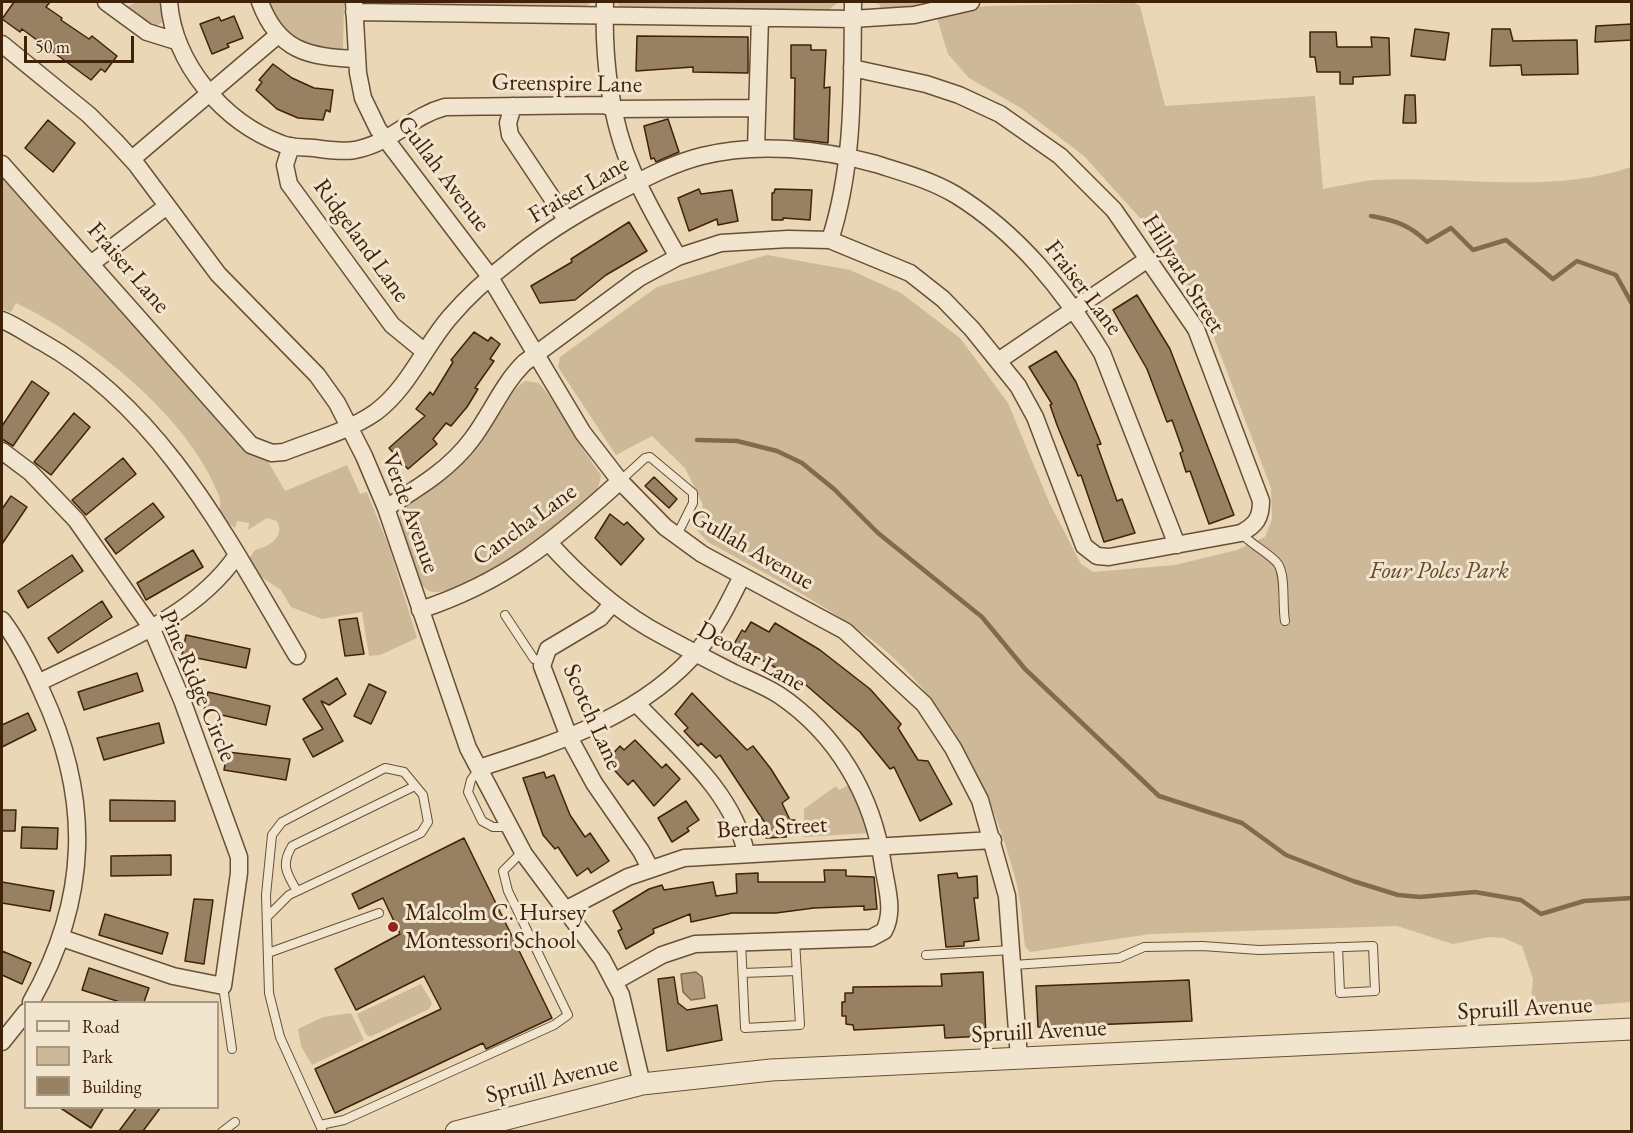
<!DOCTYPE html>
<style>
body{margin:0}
#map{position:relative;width:1633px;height:1133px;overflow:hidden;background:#ead7b6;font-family:"EB Garamond",serif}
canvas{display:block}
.frame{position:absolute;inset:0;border:3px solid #402208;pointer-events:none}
.legend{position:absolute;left:24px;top:1001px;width:195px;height:108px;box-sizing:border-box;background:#f1e5d0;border:2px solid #aa9780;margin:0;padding:8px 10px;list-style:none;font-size:18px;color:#402208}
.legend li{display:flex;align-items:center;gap:12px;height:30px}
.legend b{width:30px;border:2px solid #aa9780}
.scale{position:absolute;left:24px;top:36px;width:110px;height:27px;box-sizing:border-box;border:3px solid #402208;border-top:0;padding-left:8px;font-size:18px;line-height:21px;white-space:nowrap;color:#402208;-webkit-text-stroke:4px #f1e5d0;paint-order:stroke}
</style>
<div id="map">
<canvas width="1633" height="1133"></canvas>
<div class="frame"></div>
<ul class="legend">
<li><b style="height:8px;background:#f1e5d0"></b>Road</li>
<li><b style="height:16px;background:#cdb898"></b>Park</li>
<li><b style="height:16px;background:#988062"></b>Building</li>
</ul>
<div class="scale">50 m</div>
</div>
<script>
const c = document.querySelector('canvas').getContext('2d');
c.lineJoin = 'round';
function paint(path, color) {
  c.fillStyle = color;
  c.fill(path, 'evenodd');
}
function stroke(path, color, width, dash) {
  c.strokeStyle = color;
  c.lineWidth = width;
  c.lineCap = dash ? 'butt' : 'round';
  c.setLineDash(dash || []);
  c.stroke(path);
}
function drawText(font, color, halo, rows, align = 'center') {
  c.font = font + ' "EB Garamond",serif';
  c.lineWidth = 6;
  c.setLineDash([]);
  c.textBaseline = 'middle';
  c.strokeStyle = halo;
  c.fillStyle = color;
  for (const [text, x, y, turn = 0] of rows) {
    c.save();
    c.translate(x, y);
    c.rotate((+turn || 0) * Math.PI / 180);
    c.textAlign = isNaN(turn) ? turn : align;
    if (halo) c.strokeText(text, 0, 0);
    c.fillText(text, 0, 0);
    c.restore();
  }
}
paint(new Path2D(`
 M137 2H163L164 21 158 25H150L127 7Z
 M268 2H344L343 49C326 58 295 45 282 32 276 25 272 10 268 2Z
 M376 2H592L583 8 378 6Z
 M617 2H839L828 10 629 9 619 6Z
 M874 2H952L881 10 880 5Z
 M1134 3 1140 6 1165 106 1315 96 1323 189C1339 186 1356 182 1373 180 1457 175 1550 195 1631 167V1002L1558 1008 1531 1002 1533 979 1522 946 1504 938 1489 937 1453 944 1397 926 1150 934 1030 952 1025 946C1022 922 1021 897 1014 874 991 787 947 699 876 643 824 603 764 573 708 542L694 527 703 505 685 468 652 436 616 455 558 367 560 357 657 287 767 255 850 270 901 293 960 338 1008 403 1049 502 1081 564 1093 572 1175 565 1237 550 1265 537 1272 519 1271 488 1210 327 1180 277 1140 218 1084 156 1021 108 969 78 948 54 937 18 985 6Z
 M2 169 266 458 285 491 347 465 360 494 367 492 389 547 417 638 380 655 369 656 362 612 322 619 291 607 281 590 258 575 249 559 255 550C268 547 286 537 277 521L267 518 248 530 249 523 237 521 235 528 221 519C218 511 222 503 219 496 190 418 90 338 16 303L11 312 2 309Z
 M525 381 539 383C563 411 578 445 601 475 600 481 599 487 595 492 571 518 471 592 436 592 429 593 425 588 421 584L398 524 402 509C429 489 457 470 479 443 494 423 505 395 525 381Z
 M851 784 869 833 804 837V809L836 786 839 790Z
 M421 984 432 1003 429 1009 370 1037 366 1034 357 1014Z
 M351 1013 364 1040 312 1065 301 1046 298 1029 323 1017Z`), '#cdb898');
const water = new Path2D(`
 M696 972 702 977 705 998 691 1000 683 992 681 974Z`);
paint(water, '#b0997b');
stroke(water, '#83694d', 1.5);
stroke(new Path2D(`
 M1371 216C1394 220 1410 225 1427 242L1451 228 1473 250 1506 240 1553 279 1577 261 1616 275 1632 304
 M697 440 737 441 777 451 802 463 834 489 878 533 982 617 1025 669 1159 796 1242 823 1286 855 1353 881 1398 895 1420 897 1475 892 1521 900 1541 914 1584 901 1632 898`), '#83694d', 4.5);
const building = new Path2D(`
 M14 2H50L46 7 62 18 61 20 89 39 92 36 117 56 105 72 101 69 91 80 22 29 20 32 2 19Z
 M234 16 243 38 227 44 229 47 212 54 200 24 219 17 221 21Z
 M1632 24V40L1595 42 1596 26Z
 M1415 29 1449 33 1445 60 1411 56Z
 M1492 29H1510L1513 41 1577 40 1578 74 1522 75 1521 65 1490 66Z
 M1310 32H1336L1337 47H1372L1371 37 1389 38 1390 75 1353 77V84H1340V72H1317L1315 57H1310Z
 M637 36 748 37V73L693 72V67L636 71Z
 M791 45H811V50H826L824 88 830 87 828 143 794 139 795 78H791Z
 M273 64 292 78 314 88 333 90 330 112 326 110 323 120 298 118 277 109 256 90 262 82 259 80Z
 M1405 95H1415L1416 123H1403Z
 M668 119 679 152 656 162 654 158 651 159 644 126Z
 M48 120 75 143 53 172 25 148Z
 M699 189 701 194 732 190 738 221 718 225 717 219 689 231 678 198Z
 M775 189 812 190 810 220 783 218V220H772V193H774Z
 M629 222 647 251 606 275 575 300 540 303 531 286 572 262 571 259Z
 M1137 295 1170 349 1234 515 1209 524 1190 471 1186 472 1180 453 1183 451 1172 420 1167 422 1147 369 1113 310Z
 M474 332 488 341 491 337 500 344 490 359 494 361 475 388 478 389 467 407 451 426 446 423 433 439 437 444 408 469 389 448 425 416 416 409 430 392 433 395 453 362 451 360Z
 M1056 351 1076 382 1101 444 1097 445 1117 501 1122 499 1135 533 1104 542 1081 475 1078 476 1057 425 1050 405 1052 404 1029 367Z
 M32 381 49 393 13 446 2 439V426Z
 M74 413 90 427 51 475 34 462Z
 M123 458 136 474 86 515 72 500Z
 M654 477 677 499 669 508 645 486Z
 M11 496 27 507 2 544V509Z
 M153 503 164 517 116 554 105 539Z
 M610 514 624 525 627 522 644 539 621 565 595 538Z
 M193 550 203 567 146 600 137 583Z
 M72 555 83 571 28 608 18 591Z
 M102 601 112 617 58 653 48 638Z
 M357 618 364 654 345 656 339 620Z
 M751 622 769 632 775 623 820 650 870 689 901 724 898 728 918 760 928 761 952 804 920 821 894 767 890 769 860 732 806 685 734 644 742 630 745 632Z
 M186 635 250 649 246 668 182 655Z
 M137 673 143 691 84 710 78 692Z
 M337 678 346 694 329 705 321 701 343 741 313 757 303 739 323 729 303 699Z
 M369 684 386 692 371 724 354 716Z
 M208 692 270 706 266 725 204 711Z
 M692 693 747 750 753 746 771 769 789 798 782 803 790 820H795L796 832H787L786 837 766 838 765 823 720 755 716 758 701 743 698 746 684 731 688 728 675 714Z
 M28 713 36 730 2 747V725Z
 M159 723 164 743 104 760 97 738Z
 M635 740 662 768 666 764 680 779 654 806 633 780 628 785 606 761 620 746 624 750Z
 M227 752 290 759 286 780 224 770Z
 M544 772 546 778 554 775 570 815 585 837 590 833 609 861 591 873 588 868 577 876 558 847 555 849 543 835 523 778Z
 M110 800 175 801V821H110Z
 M686 801 699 820 687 828 689 831 672 842 658 818Z
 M2 810H16L15 831H2Z
 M22 827 58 828 57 849 21 848Z
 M464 838 552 1018 486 1049 483 1043 335 1113 315 1069 441 1009 424 976 356 1010 335 969 400 934 383 898 359 909 352 894Z
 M171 855V875L111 876V856Z
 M824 870H846V876L874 877 877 909 864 910V906L814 908 776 913H732L691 922 690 914 653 929 654 933 626 949 618 931 622 929 613 911 649 889 662 885 664 890 713 882 716 896 737 893 736 874 758 873V882H825Z
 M957 873 958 878 977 876 978 898H974L979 940 964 942V946L946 947 938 875Z
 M2 882 54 891 50 911 2 903Z
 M194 899 213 900 204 964 185 961Z
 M105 914 168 933 162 954 99 935Z
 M2 951 31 963 22 984 2 975Z
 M89 968 149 988 144 1002H120L82 990Z
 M983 972 986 1036 945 1038 944 1025 854 1030 853 1025 846 1024V1016H842V1002H845V993H853V987L942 986 941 974Z
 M674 977 678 1003 687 1010 717 1005 722 1040 667 1051 658 979Z
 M1189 980 1192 1021 1038 1027 1036 986Z
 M59 1107H104L91 1128Z
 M137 1107H161L143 1131H119Z`);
paint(building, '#988062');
stroke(building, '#402208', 1.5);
const service = new Path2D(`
 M620 481 645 458 650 457 693 493V503L677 535
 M1241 533C1250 544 1271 554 1278 564 1286 576 1282 605 1285 621
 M505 615 534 659 543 661
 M479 769 471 780 468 792 482 821 493 827H510
 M297 891C286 873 281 864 292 846L415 786
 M267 917 289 895 421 833 428 822 423 795 404 772 385 768 282 822 272 835 266 895 269 993 280 1037 323 1132
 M741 941 745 1028 800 1025 795 940
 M268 953 379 913
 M926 955 1012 950
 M1013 965 1119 958 1144 947 1202 946 1259 950 1373 946 1375 991 1340 993 1338 947
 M743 973 797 971
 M223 986 232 1049
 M320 1125 344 1120 554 1025 568 1015 508 891 503 871 523 851
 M222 1132 235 1122`);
const minor = new Path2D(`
 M106 2 147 32 176 41
 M169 2C174 64 223 122 282 144 292 148 304 147 314 148 328 150 342 152 355 150 392 143 411 116 445 107L604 105 615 109 757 108
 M260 2C278 51 308 57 357 59
 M354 2 358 73 363 98 378 129 488 274 583 433 620 481 665 527 702 554 845 631 924 704 953 748 980 800 1007 896 1019 1058
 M605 2C603 57 610 121 633 172 646 202 662 229 678 257
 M354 12 852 19 914 15 971 2
 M2 44 89 115 115 141 136 164 218 274 317 375 337 403 364 456 386 508 468 748 524 854 602 959 621 995 642 1084
 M513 106 508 123 510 135 566 219
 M291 146 285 165 289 184 392 325 425 352
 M756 148 760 18
 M132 159 278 35
 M2 164 251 445 272 453 284 452C314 440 349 431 376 412 409 387 424 347 450 317 467 297 488 278 509 262 540 236 574 215 610 196 640 181 670 164 702 156 758 142 822 149 876 164 904 173 931 180 956 195 1019 234 1064 291 1102 353L1177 545
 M830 240C855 163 852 82 853 2
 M92 263 167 206
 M2 320C15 325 29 335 42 342 163 410 228 540 297 656
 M998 361 1148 259
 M2 451 30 472 76 520 151 627 182 700 239 857V873L223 986 173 976 62 938
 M386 508C418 488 450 469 472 439 491 414 502 385 524 363L639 278 678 257 721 243 788 239 830 240 910 273 943 299 972 329 1018 386 1035 417 1084 546 1097 556 1109 557 1241 533C1256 525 1261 518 1261 501L1196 329 1114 210 1060 156 1000 114 959 95 926 84 852 68
 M549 543C579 576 610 605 649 628 677 644 705 658 734 673 749 680 765 686 779 695 837 734 873 796 883 865 886 886 895 911 884 931L871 938 695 944 662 955 614 982
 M612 604 600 618 548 649 542 666 569 737 594 783 641 851 650 868
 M420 610C505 582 554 541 620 481
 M2 620C18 641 31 667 42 692 92 799 89 899 31 1002
 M38 683C107 648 192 621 237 555
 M636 703C677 747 733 791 746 853
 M479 768C559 742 645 715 701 647 718 625 730 600 742 576
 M565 910 628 877 684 858 993 840
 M2 1042 26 1012`);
const tertiary = new Path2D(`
 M456 1132 642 1084 771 1070 1632 1029`);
stroke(service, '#6a4f34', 10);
stroke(minor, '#6a4f34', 19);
stroke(tertiary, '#6a4f34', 23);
stroke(service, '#f1e5d0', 8);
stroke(minor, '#f1e5d0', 16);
stroke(tertiary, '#f1e5d0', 21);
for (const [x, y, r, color] of [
 [393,927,6,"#8f2418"]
]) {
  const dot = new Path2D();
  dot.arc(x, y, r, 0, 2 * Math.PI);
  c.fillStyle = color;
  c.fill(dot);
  stroke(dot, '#f1e5d0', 2);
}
drawText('24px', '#402208', '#f1e5d0', [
 ["Greenspire Lane",567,84,1],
 ["Gullah Avenue",443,174,53],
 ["Fraiser Lane",579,190,-30],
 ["Ridgeland Lane",361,241,54],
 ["Fraiser Lane",128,268,49],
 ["Hillyard Street",1183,274,58],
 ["Fraiser Lane",1083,288,53],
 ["Verde Avenue",410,513,70],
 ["Cancha Lane",525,525,-36],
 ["Gullah Avenue",752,550,30],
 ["Deodar Lane",751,657,29],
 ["Pine Ridge Circle",197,686,67],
 ["Scotch Lane",592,717,66],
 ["Berda Street",772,828,-3],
 ["Spruill Avenue",1525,1009,-3],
 ["Spruill Avenue",1039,1032,-3],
 ["Spruill Avenue",552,1080,-14]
]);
drawText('italic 24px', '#63482c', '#f1e5d0', [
 ["Four Poles Park",1439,571]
]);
drawText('24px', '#402208', '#f1e5d0', [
 ["Malcolm C. Hursey",405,913],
 ["Montessori School",405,941]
], 'left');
</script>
